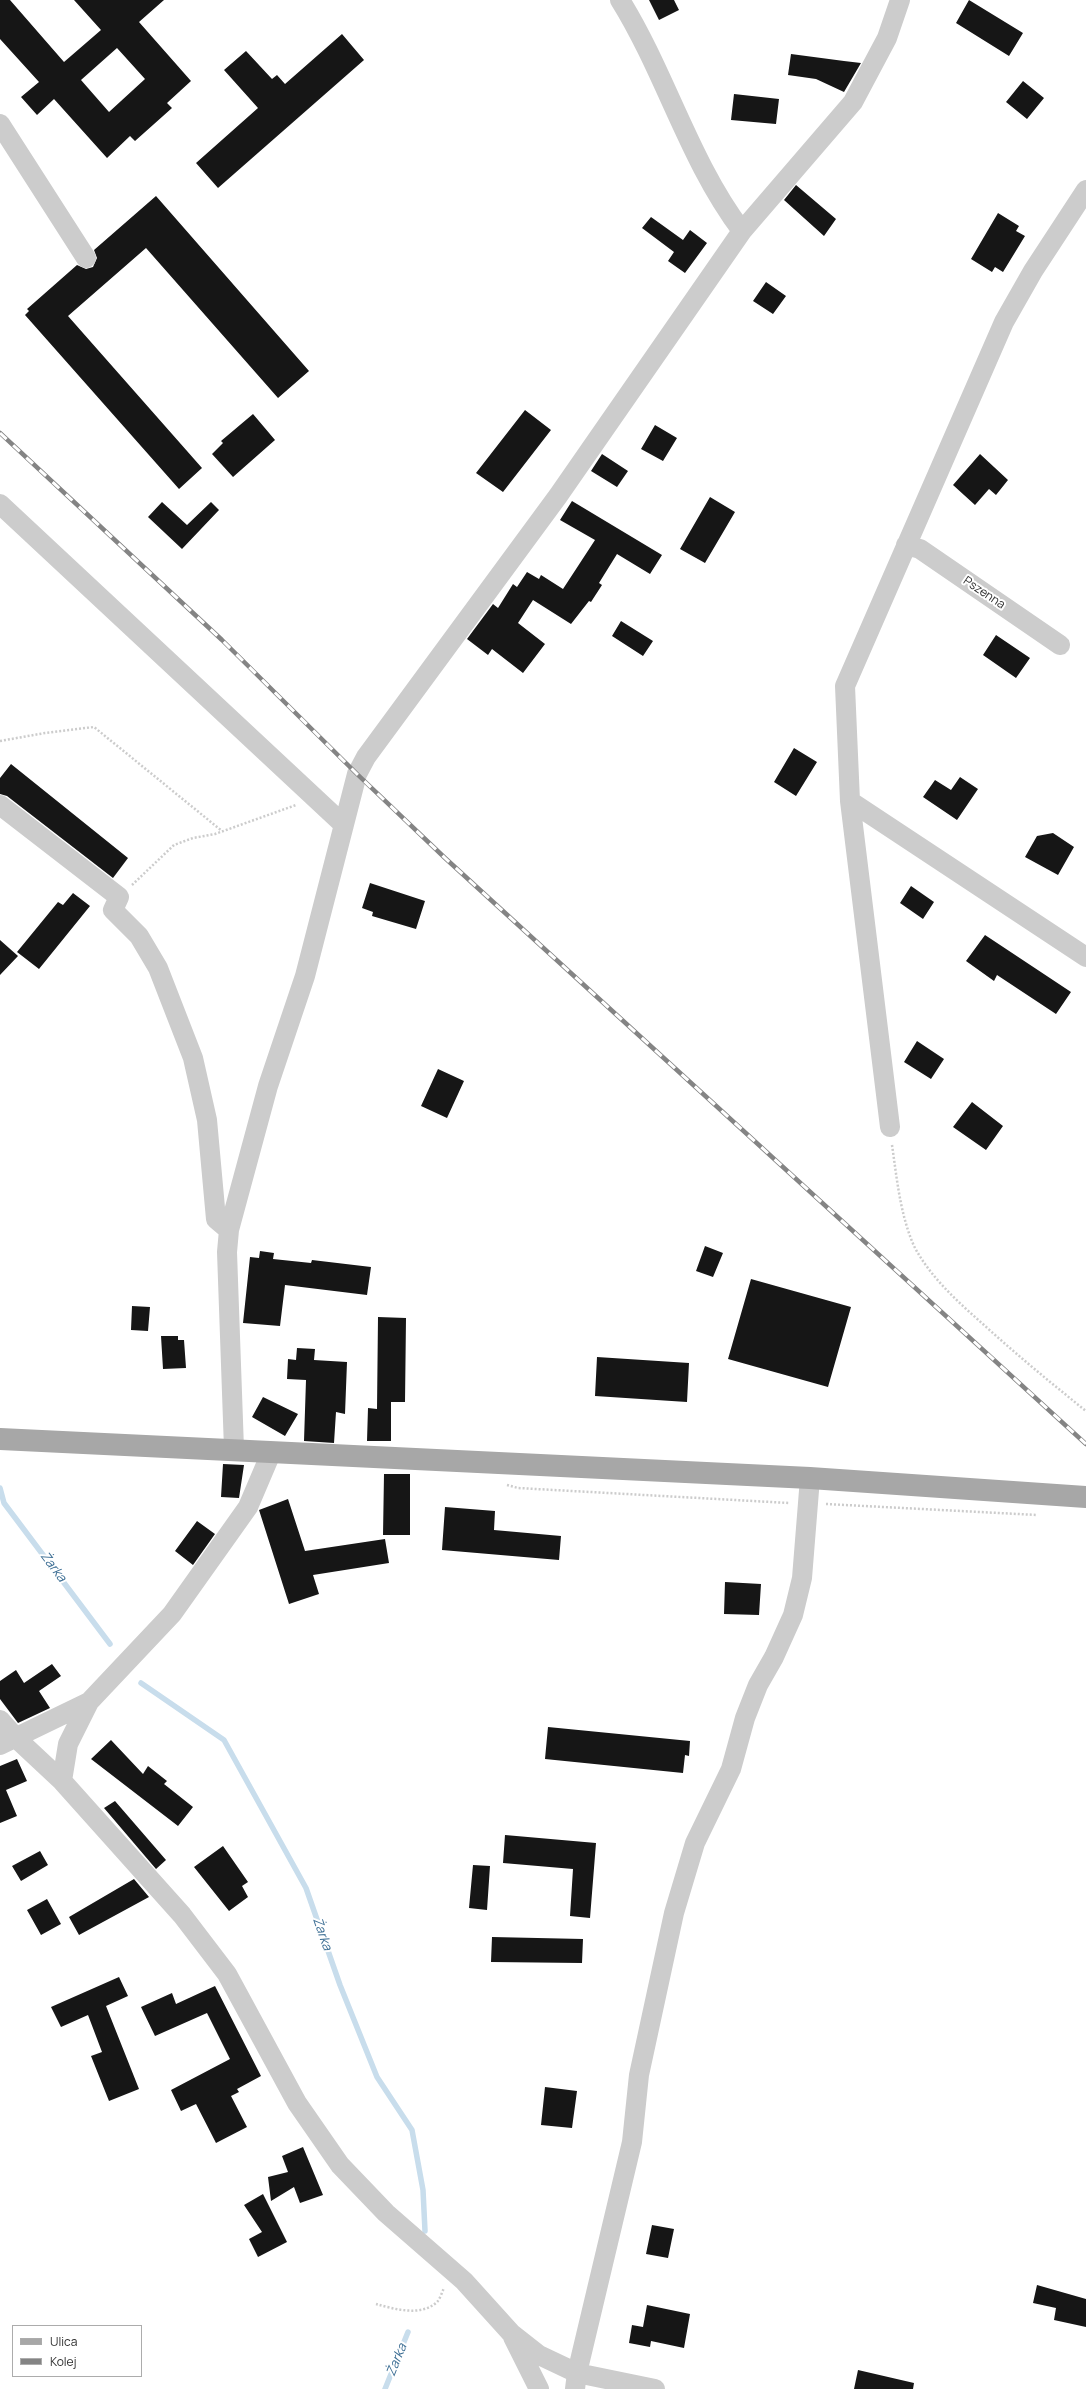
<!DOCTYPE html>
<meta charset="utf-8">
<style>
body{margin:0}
#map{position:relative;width:1086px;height:2389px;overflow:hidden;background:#fff;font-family:Manrope,sans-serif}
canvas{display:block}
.legend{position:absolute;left:12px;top:2325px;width:130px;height:52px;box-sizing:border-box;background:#fff;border:1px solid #acacac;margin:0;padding:5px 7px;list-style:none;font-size:12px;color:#2f2f2f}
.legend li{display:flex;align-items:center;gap:8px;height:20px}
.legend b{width:20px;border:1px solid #acacac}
</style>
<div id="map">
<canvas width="1086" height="2389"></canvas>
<ul class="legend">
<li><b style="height:5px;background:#a7a7a7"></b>Ulica</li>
<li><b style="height:5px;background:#848484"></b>Kolej</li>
</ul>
</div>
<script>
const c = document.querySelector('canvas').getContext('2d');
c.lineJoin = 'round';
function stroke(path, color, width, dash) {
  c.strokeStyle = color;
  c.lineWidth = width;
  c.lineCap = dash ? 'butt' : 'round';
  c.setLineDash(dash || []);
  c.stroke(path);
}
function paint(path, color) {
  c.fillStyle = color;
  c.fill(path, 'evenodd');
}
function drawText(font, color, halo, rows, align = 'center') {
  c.font = font + ' Manrope,sans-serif';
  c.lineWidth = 4;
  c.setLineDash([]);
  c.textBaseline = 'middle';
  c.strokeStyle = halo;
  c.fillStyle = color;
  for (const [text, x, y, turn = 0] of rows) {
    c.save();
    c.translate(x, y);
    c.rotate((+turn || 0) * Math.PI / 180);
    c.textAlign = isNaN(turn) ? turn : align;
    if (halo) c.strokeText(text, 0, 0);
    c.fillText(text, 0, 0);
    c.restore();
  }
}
stroke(new Path2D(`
 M0 1488 4 1503 110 1644
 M141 1683 224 1740 306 1888 340 1985 377 2077 412 2130 423 2190 425 2231
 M385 2389 408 2332`), '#c8ddec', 5.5);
paint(new Path2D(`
 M0 0H10L64 62 101 30 74 0H164L139 22 191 81 167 103 172 108 135 141 130 136 107 158 54 99 37 115 21 97 39 82 0 39ZM117 48 145 79 109 112 81 80Z
 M649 0H674L679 10 659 20Z
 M969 0 1023 33 1009 56 956 23Z
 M342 34 364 60 218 188 196 163 258 108 224 70 246 51 272 79 277 75 285 84Z
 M791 54 844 61 861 63 844 92 816 79 788 75Z
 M1023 81 1044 98 1027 119 1006 102Z
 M734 94 779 99 776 124 731 120Z
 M796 185 836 219 824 236 784 200Z
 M156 196 309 371 278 398 146 248 68 316 202 468 179 489 25 315 29 311 27 309 77 265 86 269 93 267 97 258 94 250Z
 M998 213 1019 226 1016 231 1025 236 1003 272 995 267 992 272 971 259Z
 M651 217 683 240 690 230 707 243 685 273 668 261 674 252 642 228Z
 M766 282 786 296 773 314 753 301Z
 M525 410 551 430 503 492 476 473Z
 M253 414 275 440 233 477 212 454 223 443 221 441Z
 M655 425 677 438 663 461 641 449Z
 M602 454 628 471 617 487 591 471Z
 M980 454 1008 480 996 495 989 489 975 505 953 485Z
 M710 497 735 512 705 563 680 549Z
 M572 501 662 555 650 574 617 554 599 583 602 585 591 602 589 601 571 624 533 600 518 623 545 644 523 673 492 649 488 655 467 639 493 604 498 608 513 584 517 587 527 572 539 579 541 575 563 589 595 540 560 520Z
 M162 502 187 525 211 502 219 510 182 549 148 517Z
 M621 621 653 641 643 656 612 636Z
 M996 635 1030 658 1016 678 983 655Z
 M794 748 817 762 796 796 774 782Z
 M11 764 128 858 113 878 7 796 0 794V778Z
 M960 777 978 789 957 820 923 797 935 780 951 790Z
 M1053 833 1074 847 1058 875 1025 857 1037 836Z
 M370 883 425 901 416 929 372 916 373 912 362 908Z
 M911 886 934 902 923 919 900 903Z
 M73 893 90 906 39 969 17 952 58 902 63 905Z
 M985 935 1071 992 1056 1014 997 975 994 981 966 961Z
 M0 940 18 956 0 975Z
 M917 1041 944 1059 931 1079 904 1062Z
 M438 1069 464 1081 447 1118 421 1106Z
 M972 1102 1003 1126 986 1150 953 1127Z
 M705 1246 723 1253 713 1277 696 1271Z
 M260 1251 274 1253 273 1259 311 1263 312 1260 371 1267 367 1295 285 1285 280 1326 243 1323 250 1257 259 1258Z
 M751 1279 851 1307 828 1387 728 1359Z
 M132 1306 150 1307 148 1331 131 1330Z
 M378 1317 406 1318 405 1402H391V1441H367L368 1408 377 1409Z
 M161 1336H178V1340H184L186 1368 163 1369Z
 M297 1348 315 1349 314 1360 347 1362 345 1414 336 1412 334 1443 304 1441 306 1380 287 1379 288 1359 296 1360Z
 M597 1357 689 1363 687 1402 595 1396Z
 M263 1397 298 1414 285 1436 252 1417Z
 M223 1464 244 1465 239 1498 221 1497Z
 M384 1474H410V1535H383Z
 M288 1499 305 1551 385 1539 389 1563 313 1575 319 1594 289 1604 259 1510Z
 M445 1507 495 1511 494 1530 561 1536 559 1560 442 1550Z
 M197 1521 215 1534 193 1565 175 1551Z
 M725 1582 761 1584 759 1615 724 1614Z
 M52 1664 61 1676 39 1691 50 1708 18 1723 0 1699V1681L16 1670 24 1683Z
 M548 1727 690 1741 689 1756 685 1755 683 1773 545 1759Z
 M111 1740 143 1774 148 1766 167 1781 164 1784 193 1807 178 1826 91 1759Z
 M17 1759 27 1781 6 1790 17 1816 0 1823V1766Z
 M115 1801 166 1860 156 1869 104 1808Z
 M505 1835 596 1843 590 1918 570 1916 573 1869 503 1863Z
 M223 1846 248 1882 242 1886 248 1897 229 1911 194 1867Z
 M40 1851 48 1865 21 1881 12 1866Z
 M473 1865 490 1866 487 1910 469 1908Z
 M134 1879 149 1897 79 1935 69 1917Z
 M47 1899 61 1924 41 1935 27 1910Z
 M492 1937 583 1939 582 1963 491 1962Z
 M119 1977 128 1996 106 2006 139 2089 109 2101 91 2056 102 2052 88 2015 61 2027 51 2007Z
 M215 1986 261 2076 237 2089 239 2092 231 2096 247 2127 216 2143 196 2104 181 2111 171 2090 230 2059 207 2013 155 2036 141 2007 172 1993 176 2004Z
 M545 2087 577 2091 572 2128 541 2125Z
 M303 2147 323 2195 300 2203 294 2187 271 2201 268 2177 288 2172 282 2156Z
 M263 2194 287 2242 258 2257 249 2239 262 2232 244 2205Z
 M652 2225 674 2229 668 2258 646 2254Z
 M1037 2285 1086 2299V2327L1054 2320 1056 2308 1033 2303Z
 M647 2305 690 2314 684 2348 651 2341 650 2347 629 2343 632 2325 643 2327Z
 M858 2370 914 2383 913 2389H854Z`), '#161616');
stroke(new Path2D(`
 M0 741 45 733 94 727 222 831
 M132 885 174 845 193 838 215 834 296 805
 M892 1145C897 1179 900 1214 914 1246 930 1277 958 1302 984 1325 1017 1355 1051 1383 1086 1411
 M507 1485 518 1488 789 1503
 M826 1504 1037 1515
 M376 2304C394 2309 421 2317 437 2302 440 2299 442 2292 444 2288`), '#ccc', 2.5, [2, 2]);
stroke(new Path2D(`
 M620 0C666 74 689 161 742 231
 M0 124 86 258
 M0 504 344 825
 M906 545 920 549 1060 645
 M850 801 1086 957
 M0 805 119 897 113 910 139 936 158 968 193 1058 207 1120 216 1219 229 1230
 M890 1127 850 801 845 686 1004 322 1033 271 1086 190
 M234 1449 227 1252 229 1230 268 1086 305 976 357 774 366 757 558 496 742 231 853 102 887 38 900 0
 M0 1720 16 1738 62 1781 182 1915 227 1974 297 2103 340 2165 386 2213 464 2281 511 2333 539 2355 577 2373 655 2389
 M0 1745 89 1702
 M62 1781 68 1744 89 1702 172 1614 248 1507 271 1453
 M513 2337 539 2389
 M575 2389 577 2373 632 2142 639 2075 674 1913 695 1843 731 1769 745 1718 758 1685 774 1657 793 1615 802 1578 810 1478`), '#ccc', 20);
stroke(new Path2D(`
 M0 1439 810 1478 1086 1497`), '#a7a7a7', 22);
const rail = new Path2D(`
 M0 433 222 640 357 774 445 858 1086 1444`);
stroke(rail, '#848484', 4.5);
stroke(rail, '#fff', 3, [9]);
drawText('12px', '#2f2f2f', '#fff', [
 ["Pszenna",984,593,34]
]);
drawText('italic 13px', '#3b6d93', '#fff', [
 ["Żarka",53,1567,53],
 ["Żarka",322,1934,71],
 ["Żarka",397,2360,-68]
]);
</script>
